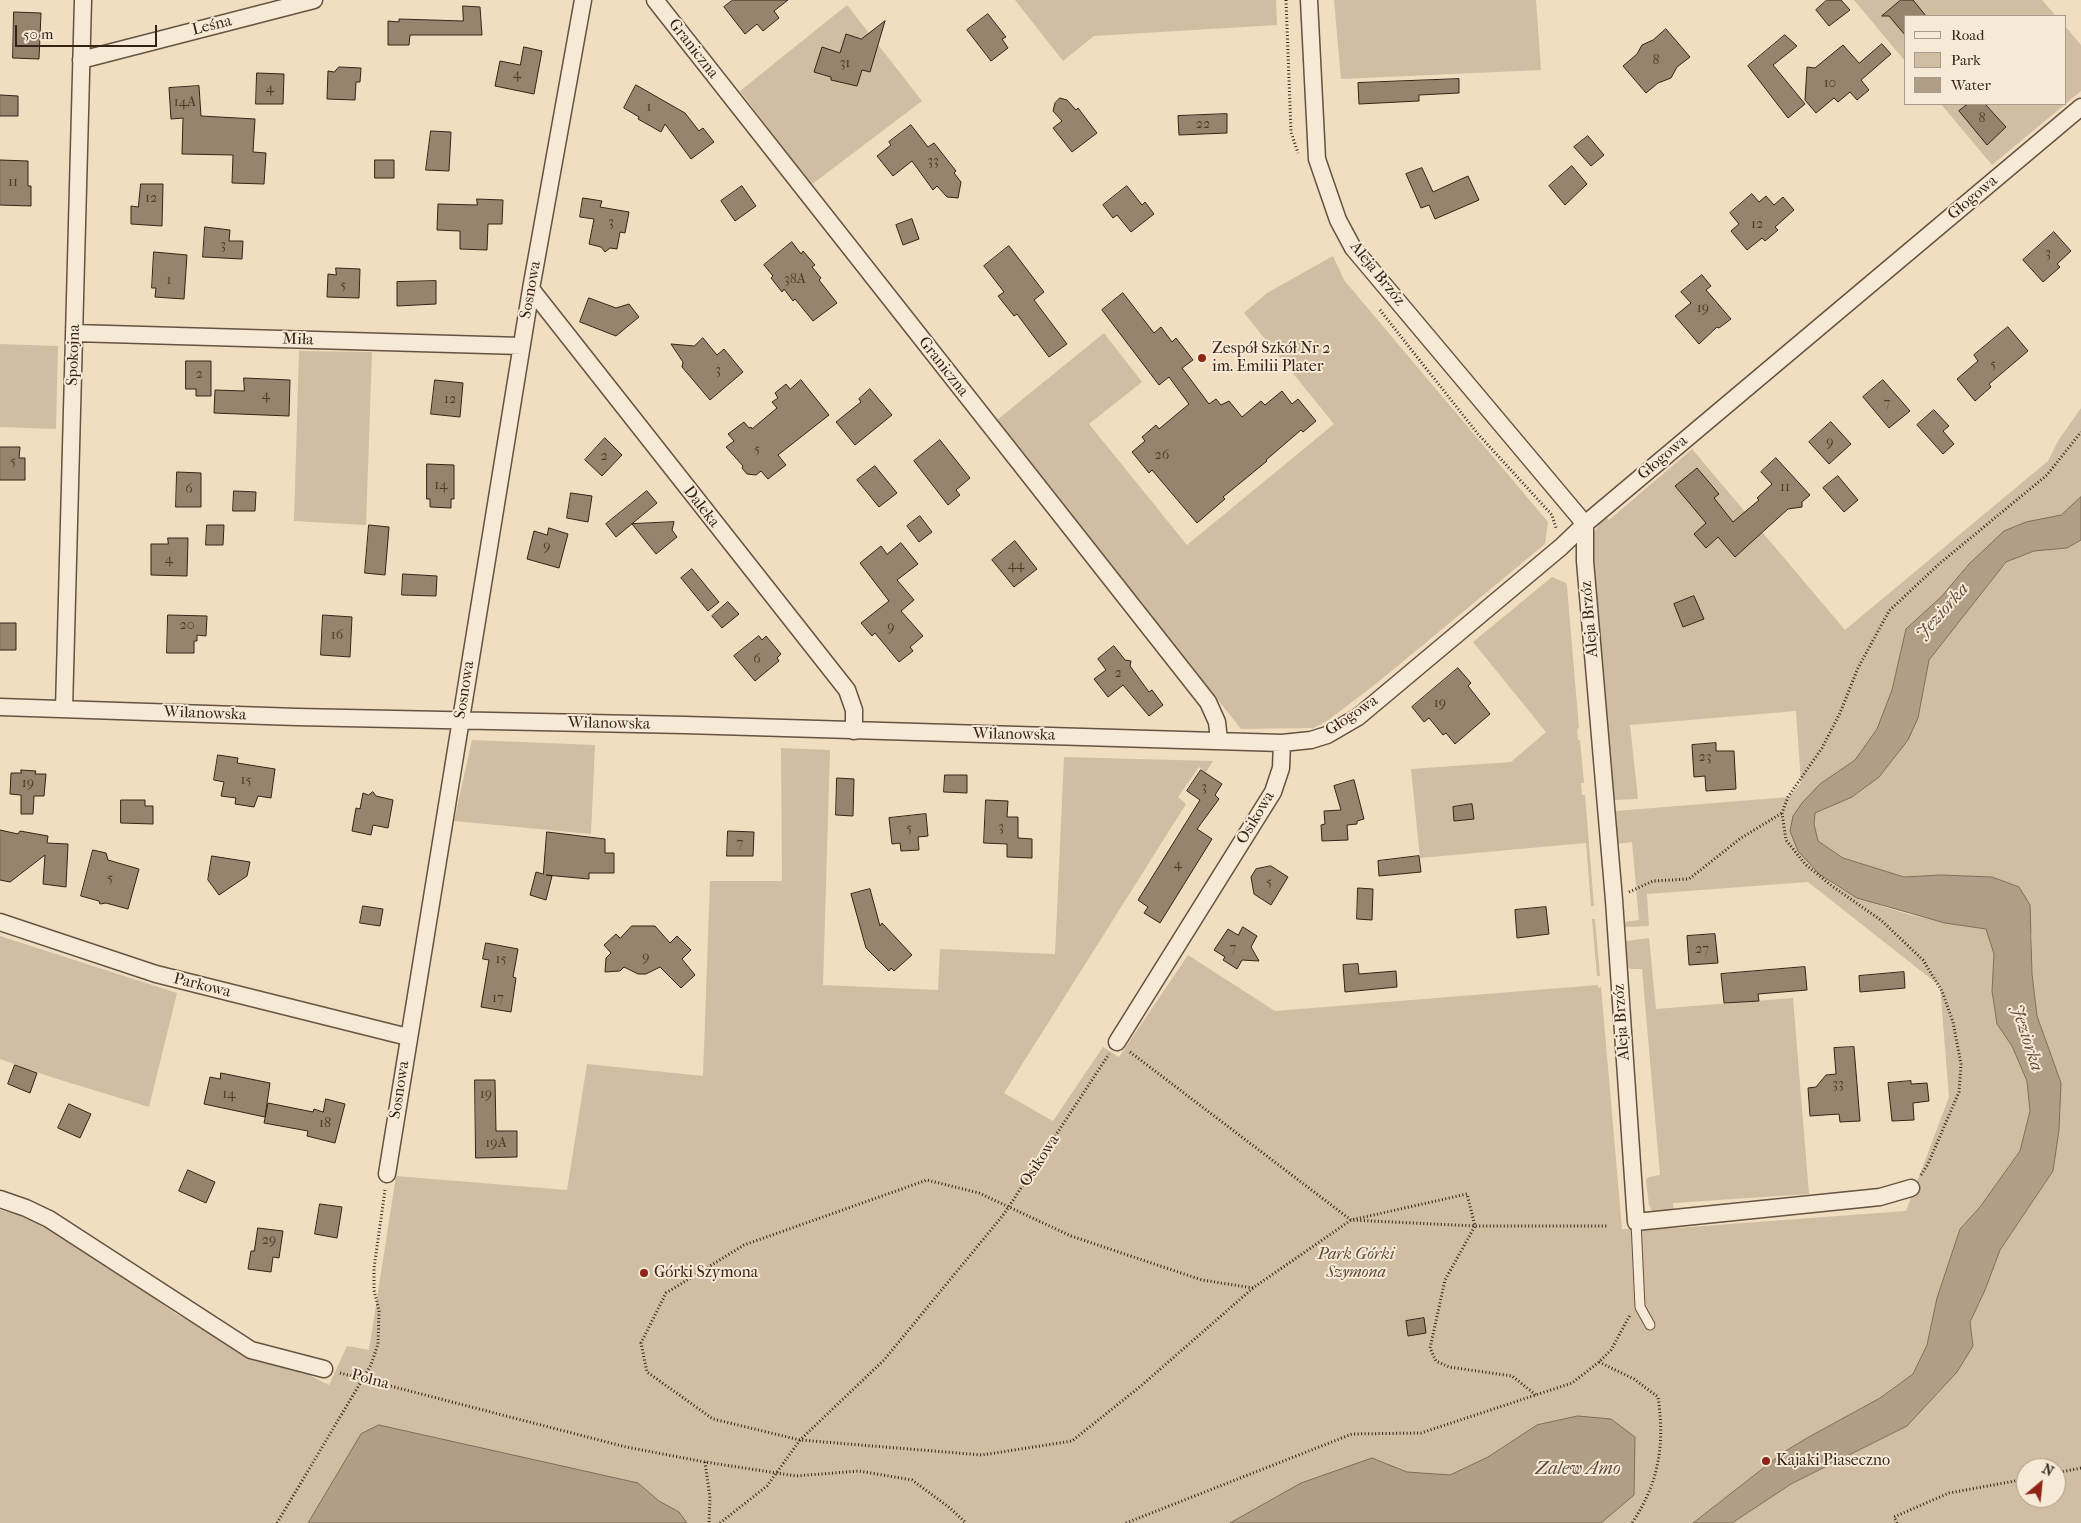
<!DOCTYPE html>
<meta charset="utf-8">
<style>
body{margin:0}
#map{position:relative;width:2081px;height:1523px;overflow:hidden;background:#f1ddbf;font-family:"IM FELL French Canon",serif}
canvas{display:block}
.legend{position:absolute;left:1904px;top:15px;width:162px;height:90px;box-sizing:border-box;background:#f6e9d5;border:1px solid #a99a89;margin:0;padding:6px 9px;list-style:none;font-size:15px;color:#362316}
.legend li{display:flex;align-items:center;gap:10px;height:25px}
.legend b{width:25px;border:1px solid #a99a89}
.north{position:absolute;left:2016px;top:1458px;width:50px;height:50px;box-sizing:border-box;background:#f6e9d5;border:1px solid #a99a89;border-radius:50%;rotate:28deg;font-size:14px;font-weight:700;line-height:20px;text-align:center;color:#362316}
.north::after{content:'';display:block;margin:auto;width:18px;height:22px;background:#8f2418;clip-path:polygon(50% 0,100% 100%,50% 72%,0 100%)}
.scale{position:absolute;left:15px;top:25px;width:142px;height:22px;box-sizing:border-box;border:2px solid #362316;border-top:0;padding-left:6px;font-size:15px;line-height:18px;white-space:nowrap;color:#362316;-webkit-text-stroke:4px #f6e9d5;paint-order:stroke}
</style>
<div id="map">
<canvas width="2081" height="1523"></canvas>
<ul class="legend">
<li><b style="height:6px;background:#f6e9d5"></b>Road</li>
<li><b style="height:14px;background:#d1bda2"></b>Park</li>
<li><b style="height:14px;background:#b19e86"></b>Water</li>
</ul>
<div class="north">N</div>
<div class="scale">50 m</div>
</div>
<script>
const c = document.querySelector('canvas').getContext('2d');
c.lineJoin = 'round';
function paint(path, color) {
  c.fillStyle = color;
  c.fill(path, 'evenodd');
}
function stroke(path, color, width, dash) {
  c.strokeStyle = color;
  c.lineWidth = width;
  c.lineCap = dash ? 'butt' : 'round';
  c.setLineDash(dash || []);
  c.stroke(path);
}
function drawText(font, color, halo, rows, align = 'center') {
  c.font = font + ' "IM FELL French Canon",serif';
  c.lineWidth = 4;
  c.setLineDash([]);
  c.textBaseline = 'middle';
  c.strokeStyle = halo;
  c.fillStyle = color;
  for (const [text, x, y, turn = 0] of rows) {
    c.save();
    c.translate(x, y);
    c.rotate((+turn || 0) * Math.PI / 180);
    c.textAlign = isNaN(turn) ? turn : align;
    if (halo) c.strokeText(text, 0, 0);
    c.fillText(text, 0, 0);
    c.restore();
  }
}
paint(new Path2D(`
 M1015 0H1276L1277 25 1094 36 1063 61Z
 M1334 0H1536L1541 70 1341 79Z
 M1854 0H2042L2056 16H1905V61Z
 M847 5 922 101 811 185 740 91Z
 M2065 26 2081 45V91L1992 165 1941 104H2065Z
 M1333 256 1344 280 1548 522 1545 544 1377 683 1327 721 1314 728 1241 729 997 420 1104 333 1142 382 1089 424 1187 545 1334 424 1244 313 1267 293Z
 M0 344 58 346 56 429 0 427Z
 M299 351 372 352 366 525 294 521Z
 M2081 408V497L2061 515 2026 522 1969 564 1942 596 1906 629 1892 690 1877 729 1855 760 1820 784 1798 851C1805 858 1811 867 1819 874 1858 907 1936 922 1986 929L1994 954 1992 991 1997 1024 2012 1046 2027 1081 2030 1111 2020 1151 1980 1207 1960 1229 1937 1298 1927 1345 1913 1374 1880 1398 1807 1438 1784 1452 1693 1523H0V1210L35 1220 74 1243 141 1288 176 1314 219 1336 291 1366 329 1385 347 1346 369 1350 396 1176 567 1190 587 1064 703 1076 710 881H782L781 748 830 750 823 985 938 990 940 949 1055 954 1064 757 1213 761 1206 772 1199 767 1178 797 1186 804 1004 1093 1053 1121 1103 1047 1119 1057 1188 955 1275 1011 1598 985V988L1601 987 1622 1229 1676 1228 1906 1211 1949 1097 1940 986 1808 882 1647 894 1649 926 1625 927 1624 922 1639 920 1632 842 1617 844 1616 811 1789 797 1801 783 1796 711 1630 725 1638 799 1614 800 1594 571C1593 546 1586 536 1606 517L1609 520 1692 449 1845 630 2048 461 2058 441Z
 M2081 540V1523H1732L1791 1484 1907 1426 1973 1346 1970 1322 1985 1290 2000 1250 2053 1171 2059 1130 2061 1083 2037 1016 2032 974V936L2019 888 1992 877 1941 875 1904 877 1843 858 1818 841 1814 824 1815 813 1852 797 1918 718 1929 660 2006 562 2034 551 2067 548ZM2026 1468H2056V1498H2026Z
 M1552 577 1566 583 1567 587 1579 728 1577 729 1578 740H1580L1584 783H1581L1582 795H1585L1594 906H1591L1586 843 1420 858 1411 769 1511 762 1546 732 1473 642Z
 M472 740 595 745 591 834 454 821Z
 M1592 919H1595L1600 976H1597Z
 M0 936 177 993 149 1107 51 1077 0 1059Z
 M1649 938 1656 1009 1793 998 1809 1194 1673 1203 1674 1217 1653 1213 1649 1205 1646 1180 1649 1177 1660 1175 1642 969H1631L1628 967 1626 941Z`), '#d1bda2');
const water = new Path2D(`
 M2081 497V540L2067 548 2034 551 2006 562 1929 660 1918 718 1908 740 1879 777 1852 797 1815 813 1814 824 1818 841 1843 858 1904 877 1941 875 1992 877 2019 887 2030 905 2032 974 2037 1016 2061 1083 2059 1130 2053 1171 2000 1250 1985 1290 1970 1322 1973 1346 1957 1372 1907 1426 1791 1484 1732 1523H1693L1784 1452 1807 1438 1880 1398 1913 1374 1927 1345 1937 1298 1960 1229 1980 1207 2020 1151 2030 1111 2027 1081 2012 1046 1997 1024 1992 991 1994 954 1986 929 1945 923 1857 898 1819 874 1798 851 1790 831 1793 816 1802 803 1820 784 1855 760 1877 729 1892 690 1906 629 1942 596 1969 564 2004 531 2026 522 2061 515Z
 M1578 1416 1611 1419 1635 1437 1634 1495 1601 1523H1230L1301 1483 1372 1458 1407 1472 1450 1475 1488 1457 1537 1425Z
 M379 1425 638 1483 659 1501 679 1512 687 1523H308L361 1434Z`);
paint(water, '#b19e86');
stroke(water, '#806d59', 1);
const building = new Path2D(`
 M733 0H788L774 11 779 18 763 31 757 24 745 34 724 7Z
 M1827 0H1841L1850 10 1829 26 1816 10Z
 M1901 0H1913L1926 16H1905V35L1889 16H1882Z
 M463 6 480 7 482 35H410L409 45H388V21L399 22V19L463 21Z
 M14 12 41 13 39 59 13 58Z
 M988 14 1006 37 1002 39 1008 48 991 61 967 30Z
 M885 21 870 72 862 70 857 86 831 80V77L814 72 822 47 840 53 846 34 861 39Z
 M1666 29 1690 57 1677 67 1671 78 1658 83 1646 93 1623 66 1637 54 1642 45 1653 40Z
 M1785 35 1797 46 1773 65 1805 104 1788 118 1748 66Z
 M1882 44 1891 54 1861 80 1869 90 1857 100 1850 92 1838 102 1834 98 1816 113 1805 100 1807 67 1815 68 1843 45 1859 63Z
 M524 47 542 51 534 94 495 86 500 61 520 65Z
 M339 67 361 68 360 82H356L355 100 327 99 328 71 334 72Z
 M257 73 284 74 283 104H256Z
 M1459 79V93L1419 95V101L1359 104 1358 83Z
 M636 85 685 113 699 131 703 128 714 142 691 159 665 124 661 132 638 119 639 117 624 108Z
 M199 86 201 116 255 119 253 152 266 153 264 184 232 183 233 155 182 154 183 118 171 119 169 88Z
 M0 95 18 96V116H0Z
 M1060 98 1067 100 1076 110 1078 108 1097 133 1072 152 1053 128 1062 121 1053 111 1055 103Z
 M1968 104H1985L2006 127 1987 145 1959 111Z
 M1227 114V133L1179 135 1178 116Z
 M911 125 928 147 934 143 956 171 954 173 961 182 958 198 947 197 937 186 933 190 912 161 893 176 877 156 891 145 889 142Z
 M431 131 451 132 449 171 426 170Z
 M1588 136 1604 155 1591 166 1574 147Z
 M0 160 28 161V186H31V206L0 205Z
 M375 160H394V178H375Z
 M1572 166 1587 184 1565 205 1549 186Z
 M1422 168 1433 192 1468 176 1479 200 1435 219 1429 205 1421 208 1406 174Z
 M141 184H163L162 226 131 224V206L138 207Z
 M742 186 756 206 735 221 721 201Z
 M1127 186 1142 205 1145 202 1154 214 1131 232 1117 215 1113 218 1103 205Z
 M1752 194 1759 202 1766 196 1774 205 1783 197 1794 210 1775 227 1778 230 1765 241 1762 238 1747 250 1731 231 1739 224 1730 213Z
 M583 198 602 201 600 207 629 212 625 233 620 232 617 249 610 248 605 252 601 247 589 244 594 219 580 217Z
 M477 199 503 200 502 224H488L487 250 460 249V231L437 230 438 204 477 205Z
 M912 219 919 239 903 245 896 225Z
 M205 227 230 230 229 241H243L242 259 203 257Z
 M2054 232 2071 251 2057 264 2060 267 2043 282 2023 260Z
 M792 242 801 254 803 251 815 265 812 267 821 278 819 280 837 303 813 321 795 299 793 301 784 289 782 292 771 278 773 276 764 265Z
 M1009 246 1044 292 1034 300 1067 344 1049 357 1017 314 1014 316 998 296 1004 292 984 266Z
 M154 252 187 255 184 299 155 297 156 288H152Z
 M336 268 360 269 359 298 327 297 328 274 336 275Z
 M1702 275 1711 286 1706 290 1731 319 1719 328 1717 327 1699 344 1675 316 1691 303 1681 292Z
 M436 281V304L397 306V282Z
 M1123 293 1154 333 1161 327 1172 342 1176 338 1193 360 1182 368 1209 404 1216 399 1221 405 1229 401 1242 417 1261 401 1265 405 1282 391 1292 404 1298 399 1316 421 1303 432 1301 430 1266 460 1267 461 1223 497 1225 499 1197 523 1152 470 1149 473 1132 452 1145 441 1142 437 1156 425 1159 429 1189 404 1169 377 1159 385 1102 310Z
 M589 298 616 308 629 304 639 317 616 336 580 322Z
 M2008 327 2028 351 1989 384 1991 387 1975 401 1957 379 1978 361 1974 355Z
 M703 338 717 355 724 349 743 372 710 400 682 367 683 362 671 344 694 346Z
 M186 361H211V396H196V389H186Z
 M244 378 290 380 289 416 214 413 215 390 244 391Z
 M435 380 463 383 460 417 431 414Z
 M801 380 829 415 778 455 786 465 768 479 761 471 756 475 747 474 742 468 743 466 726 447 734 441 728 434 744 422 749 428 751 427 752 429 777 408 772 402 778 398 775 393 786 384 790 389Z
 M1883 380 1910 411 1889 428 1863 397Z
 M870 389 892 415 855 445 836 422 861 402 859 399Z
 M1934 410 1949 426 1943 431 1954 444 1943 454 1917 425Z
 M1831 422 1851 444 1829 464 1809 442Z
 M605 438 622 455 602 476 585 460Z
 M940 440 970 478 956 490 960 495 948 505 914 461Z
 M0 447H20L19 458H25V480H0Z
 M1776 458 1810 495 1802 502V507L1788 509 1735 557 1718 537 1706 548 1694 534 1706 523 1675 486 1697 468 1719 494 1714 498 1733 522 1759 500 1757 498 1772 484 1761 472Z
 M427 464 454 465V499H451V508L430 507V499H427Z
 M875 466 897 493 879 507 857 480Z
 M177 472 201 473V507H176Z
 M1838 476 1858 500 1844 512 1823 488Z
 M234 491 256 492 255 511H233Z
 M647 491 657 503 616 537 606 524Z
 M571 493 592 496 588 522 567 518Z
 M920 516 932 532 919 542 907 526Z
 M674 522 672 530 677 537 656 554 632 524Z
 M207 525H224L223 545H206Z
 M369 525 389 527 385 575 365 573Z
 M549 528 568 534 559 568 527 559 534 531 547 535Z
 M168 538H188L187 576 151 575V544H168Z
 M1015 541 1037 569 1014 587 992 560Z
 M901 543 918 564 897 580 914 600 901 611 923 636 910 647 913 651 899 662 875 633 872 636 861 623 889 601 860 563 881 546 887 554Z
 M692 569 719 602 708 611 681 578Z
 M403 574 437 576 436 596 402 595Z
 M1694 596 1704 619 1683 627 1674 604Z
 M728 602 739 614 722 628 712 616Z
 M168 615 207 616 206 636 197 635V641H194V653H167Z
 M323 615 352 617 350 657 321 655Z
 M0 623H16V650H0Z
 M759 636 762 640 766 636 781 654 777 658 779 661 755 681 734 656Z
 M1114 646 1125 660 1131 661 1130 666 1149 692 1152 690 1163 705 1149 716 1123 685 1108 697 1094 679 1106 670 1098 659Z
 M1458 668 1471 683 1468 686 1490 714 1455 744 1446 733 1443 735 1429 718 1424 722 1412 707Z
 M1716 743V751H1734L1736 789 1706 791 1705 776 1694 777 1692 745Z
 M218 755 238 758 237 763 275 769 271 798 258 796 254 807 235 804 236 798 221 796 224 782 214 780Z
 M21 770 36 771 35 774H46L44 796H34L33 814H21V795L10 794 11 773H21Z
 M1201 770 1222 784 1215 795 1219 799 1197 829 1212 839 1160 923 1144 913 1148 907 1138 900 1200 800 1187 791Z
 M945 775H967V793L944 792Z
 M837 778 854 779 853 816 836 815Z
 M1354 780 1364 819 1357 821V824L1347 825 1348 840 1322 841 1321 825 1325 824 1324 811 1341 810 1334 786Z
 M373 792 376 796 393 800 388 828 373 825 371 835 352 831 356 808 360 809 363 793 368 795Z
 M121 800H145V806H153V824L121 823Z
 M986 800 1008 801 1007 817H1018V838L1032 839V858L1007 857V844L984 843Z
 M1472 804 1474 819 1454 821 1453 807Z
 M926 814 928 836 918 837 919 850 901 851 900 843 892 844 889 818Z
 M0 830 18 834 20 831 48 836 47 843 68 844 66 887 43 884 45 855 10 882 0 880Z
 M728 831 754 832 753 856H727Z
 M547 832 605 839V853H614V873H589V879L546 875 552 876 546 900 530 895 536 872 543 874Z
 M93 850 106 853 108 860 139 869 128 909 106 903 100 904 99 901 81 896Z
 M212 856 250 862 247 876 219 895 208 880Z
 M1419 856 1421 872 1379 876 1378 861Z
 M1271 866 1288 877 1271 905 1254 894 1251 877 1256 869Z
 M1358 888 1373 889 1372 920 1357 919Z
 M870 889 880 926 882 923 912 955 894 971 891 968 889 971 866 948 851 894Z
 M363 906 383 909 380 926 360 923Z
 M1546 907 1549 934 1517 938 1515 910Z
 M632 926H655L670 943 677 936 691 950 682 959 695 975 681 988 660 967 646 974H638L624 967 620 971 605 972 606 958 611 953 604 945 616 934 620 938Z
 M1243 927 1257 936 1251 947 1259 961 1242 960 1237 969 1223 960 1225 957 1214 950 1228 929 1238 935Z
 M1715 934 1718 963 1689 965 1687 936Z
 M486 943 518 949 513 977 516 978 511 1012 481 1007 489 960 483 959Z
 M1358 964 1359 974 1396 971 1397 987 1345 992 1343 965Z
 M1805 967 1807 990 1758 994 1759 1001 1724 1003 1721 974Z
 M1904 972 1905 988 1860 992 1859 976Z
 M1854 1047 1860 1121 1840 1122 1839 1114 1810 1116 1808 1088 1816 1087 1826 1075 1836 1074 1834 1048Z
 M15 1065 37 1073 30 1093 8 1084Z
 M221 1073 270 1083 265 1117 204 1104 210 1077 220 1079Z
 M475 1080H495L496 1131H517V1157L476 1158Z
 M1911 1081V1084L1927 1083 1929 1101 1913 1103 1914 1120 1892 1121 1888 1083Z
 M326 1099 345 1104 335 1143 307 1136 308 1131 264 1123 268 1103 313 1112 314 1109 323 1112Z
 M69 1104 91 1114 80 1138 58 1128Z
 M188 1170 215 1182 206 1203 179 1191Z
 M320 1204 342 1207 337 1238 315 1234Z
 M258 1228 283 1231 279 1258 273 1257 271 1272 248 1269 251 1251H254Z
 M1424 1318 1426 1333 1408 1336 1406 1321Z`);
paint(building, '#97846e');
stroke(building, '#362316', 1);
const lane = new Path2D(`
 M1636 1222 1640 1307 1650 1325`);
const street = new Path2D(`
 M655 0 1208 702 1217 722 1219 740
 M1309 0 1317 159 1338 220 1353 248 1585 524V561L1614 900 1636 1222 1880 1197 1911 1188
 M81 60 314 0
 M531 289 847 690 854 710V731
 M74 333 521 346
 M0 707 297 717 685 725 1282 743 1311 740 1327 735 1358 717 1561 547 1585 524 2081 107
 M64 709 83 0
 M0 922 156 974 408 1037
 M1117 1042 1273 792 1281 768 1282 743
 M387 1174 531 289 583 0
 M0 1199 26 1208 49 1219 251 1350 324 1369`);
stroke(lane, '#655240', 11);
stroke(street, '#655240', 19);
stroke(new Path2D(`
 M1286 0 1291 132 1298 153
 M1380 310 1478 434 1552 515 1556 528
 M1629 892 1653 881 1689 879 1741 838 1782 813
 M1130 1052 1351 1220 1475 1226H1608
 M1921 1175 1928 1164 1959 1092 1961 1064 1953 1022 1942 991 1923 960 1882 921 1832 886 1805 864 1786 840 1782 813 1788 797 1822 748 1840 713 1858 668 1889 611 1939 564 2047 475 2081 432
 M1253 1288 1202 1280 1071 1236 979 1193 927 1180 744 1245 666 1293 641 1343 647 1372 713 1419 800 1440 982 1455 1072 1441 1142 1385 1253 1288 1351 1220 1467 1194 1475 1226 1445 1280 1430 1348 1436 1361 1449 1367 1512 1376 1536 1395
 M1599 1362 1634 1379 1658 1397C1665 1444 1659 1483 1632 1523
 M340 1373 626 1447 705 1462 796 1476 859 1471 912 1480 950 1508 966 1523
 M705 1462 710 1498 709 1523
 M2056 1473 2081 1468
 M277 1523 371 1365 378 1344 379 1311 374 1290V1268L385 1190
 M720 1523 767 1486 800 1440 884 1360 1004 1214 1109 1054
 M1126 1523 1352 1434 1421 1433 1572 1383 1599 1362 1611 1350 1630 1315
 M1897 1523 1894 1517 1949 1493 2026 1479`), '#362316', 3, [1, 2.5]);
stroke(lane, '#f6e9d5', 9);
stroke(street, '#f6e9d5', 16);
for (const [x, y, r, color] of [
 [1202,358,5,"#8f2418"],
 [644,1273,5,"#8f2418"],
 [1766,1461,5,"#8f2418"]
]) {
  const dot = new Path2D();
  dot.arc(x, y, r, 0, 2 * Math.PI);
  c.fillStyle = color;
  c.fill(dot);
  stroke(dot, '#f6e9d5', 2);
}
drawText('14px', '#4e3b2c', null, [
 ["8",1656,61],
 ["31",845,64],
 ["4",517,75],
 ["10",1830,84],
 ["4",270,89],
 ["14A",185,103],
 ["1",649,108],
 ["8",1982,119],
 ["22",1203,125],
 ["33",933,162],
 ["11",13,183],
 ["12",151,199],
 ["3",611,223],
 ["12",1757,225],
 ["3",223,246],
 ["3",2048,254],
 ["38A",795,280],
 ["1",169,281],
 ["5",343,286],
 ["19",1703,309],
 ["5",1993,365],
 ["3",718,371],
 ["2",199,375],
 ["4",266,396],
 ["12",450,400],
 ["7",1887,404],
 ["9",1830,443],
 ["5",757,450],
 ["26",1162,456],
 ["2",604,457],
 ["5",13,462],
 ["14",441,486],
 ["11",1785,488],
 ["6",189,490],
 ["9",547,547],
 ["4",169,560],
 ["44",1016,566],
 ["20",187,626],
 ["9",891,628],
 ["16",337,636],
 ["6",757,660],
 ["2",1118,674],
 ["19",1440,704],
 ["23",1705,758],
 ["15",246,781],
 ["19",28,784],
 ["3",1204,788],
 ["3",1001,828],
 ["5",909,829],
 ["7",740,844],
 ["4",1178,865],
 ["5",110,879],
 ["5",1269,883],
 ["7",1233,949],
 ["27",1702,950],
 ["9",646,958],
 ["15",501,960],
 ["17",498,999],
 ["33",1838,1085],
 ["14",229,1095],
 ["19",486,1095],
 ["18",325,1124],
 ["19A",496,1144],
 ["29",269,1241]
]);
drawText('16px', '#362316', '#f6e9d5', [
 ["Leśna",212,26,-14],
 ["Graniczna",693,49,52],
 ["Głogowa",1973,198,-40],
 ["Aleja Brzóz",1377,274,51],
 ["Sosnowa",531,290,-80],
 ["Miła",298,340,2],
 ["Spokojna",74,355,-88],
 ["Graniczna",943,367,52],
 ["Głogowa",1663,458,-40],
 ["Daleka",701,507,52],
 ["Aleja Brzóz",1590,619,-95],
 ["Sosnowa",465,690,-81],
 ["Wilanowska",205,714,2],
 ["Głogowa",1352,716,-34],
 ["Wilanowska",609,724,1],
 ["Wilanowska",1014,735,1],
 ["Osikowa",1256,818,-59],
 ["Parkowa",202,986,14],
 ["Aleja Brzóz",1622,1022,-94],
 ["Sosnowa",400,1090,-81],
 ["Osikowa",1040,1161,-57],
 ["Polna",370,1380,15]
]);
drawText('16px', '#362316', '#f6e9d5', [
 ["Zespół Szkół Nr 2",1212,349],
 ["im. Emilii Plater",1212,367],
 ["Górki Szymona",654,1273],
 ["Kajaki Piaseczno",1776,1461]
], 'left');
drawText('italic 16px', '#5d4a39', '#f6e9d5', [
 ["Park Górki",1356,1255],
 ["Szymona",1356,1273]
]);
drawText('italic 18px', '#614e3d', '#f6e9d5', [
 ["Jeziorka",1943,612,-48],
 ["Jeziorka",2026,1038,72],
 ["Zalew Amo",1578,1470]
]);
</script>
